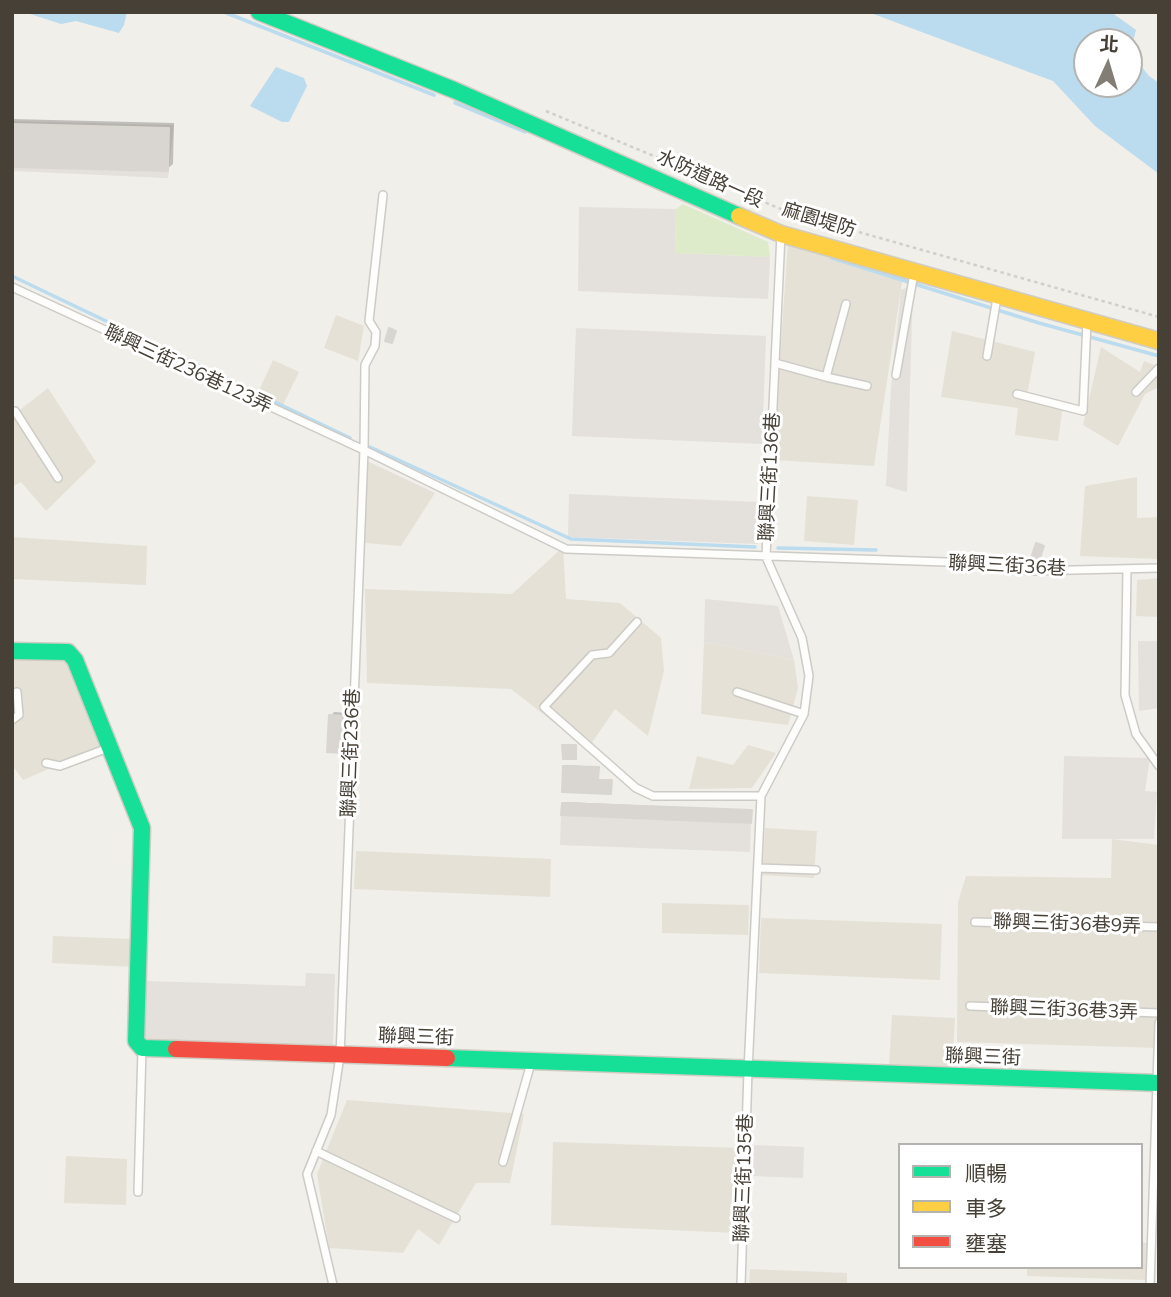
<!DOCTYPE html>
<meta charset="utf-8">
<style>
body{margin:0}
#map{position:relative;width:1171px;height:1297px;overflow:hidden;background:#f1efea;font-family:Mulish,"Noto Sans TC",sans-serif}
canvas{display:block}
.frame{position:absolute;inset:0;border:14px solid #474036;pointer-events:none}
.legend{position:absolute;left:898px;top:1143px;width:245px;height:126px;box-sizing:border-box;background:#fff;border:2px solid #b5b3af;margin:0;padding:9px 12px;list-style:none;font-size:21px;color:#474036}
.legend li{display:flex;align-items:center;gap:14px;height:35px}
.legend b{width:35px;border:2px solid #b5b3af}
.north{position:absolute;left:1073px;top:28px;width:70px;height:70px;box-sizing:border-box;background:#fff;border:2px solid #b5b3af;border-radius:50%;rotate:4deg;font-size:19px;font-weight:700;line-height:28px;text-align:center;color:#474036}
.north::after{content:'';display:block;margin:auto;width:24px;height:32px;background:#827d75;clip-path:polygon(50% 0,100% 100%,50% 72%,0 100%)}
</style>
<div id="map">
<canvas width="1171" height="1297"></canvas>
<div class="frame"></div>
<ul class="legend">
<li><b style="height:9px;background:#16e098"></b>順暢</li>
<li><b style="height:9px;background:#ffcf43"></b>車多</li>
<li><b style="height:9px;background:#f24e42"></b>壅塞</li>
</ul>
<div class="north">北</div>
</div>
<script>
const c = document.querySelector('canvas').getContext('2d');
c.lineJoin = 'round';
function paint(path, color) {
  c.fillStyle = color;
  c.fill(path, 'evenodd');
}
function stroke(path, color, width, dash) {
  c.strokeStyle = color;
  c.lineWidth = width;
  c.lineCap = dash ? 'butt' : 'round';
  c.setLineDash(dash || []);
  c.stroke(path);
}
function drawText(font, color, halo, rows, align = 'center') {
  c.font = font + ' Mulish,"Noto Sans TC",sans-serif';
  c.lineWidth = 6;
  c.setLineDash([]);
  c.textBaseline = 'middle';
  c.strokeStyle = halo;
  c.fillStyle = color;
  for (const [text, x, y, turn = 0] of rows) {
    c.save();
    c.translate(x, y);
    c.rotate((+turn || 0) * Math.PI / 180);
    c.textAlign = isNaN(turn) ? turn : align;
    if (halo) c.strokeText(text, 0, 0);
    c.fillText(text, 0, 0);
    c.restore();
  }
}
paint(new Path2D(`
 M788 242 903 276 874 466 773 460Z
 M336 315 364 326 358 361 324 348Z
 M952 331 1035 352 1027 395 1063 405 1058 441 1015 435 1018 408 941 397Z
 M1101 347 1140 372 1144 361 1159 367V387L1145 394 1118 446 1083 425Z
 M273 360 299 372 282 407 257 395Z
 M48 388 96 462 46 511 21 482 12 487V416Z
 M367 461 435 493 401 546 365 543Z
 M1137 477V518L1159 517V559L1080 556 1085 486Z
 M807 496 858 500 854 545 804 541Z
 M12 537 147 546 146 585 12 579Z
 M563 547 566 599 620 603 661 638 664 671 648 736 615 709 591 744 568 725 561 728 511 689 367 683 365 589 512 594Z
 M1159 578V617L1136 616 1137 580Z
 M704 642 794 660 798 688 788 725 701 714Z
 M65 657 100 747 23 780 12 765V658Z
 M748 745 776 753 752 788 689 789 697 756 733 765Z
 M765 828 817 831 814 878 762 875Z
 M1112 839 1159 845V1048L957 1042 958 902 966 876 1111 878Z
 M356 851 551 859 550 897 354 889Z
 M662 903 749 905 748 935 662 933Z
 M761 918 942 924 940 980 759 973Z
 M53 936 132 939V967L52 963Z
 M892 1015 955 1018 952 1070 889 1066Z
 M347 1100 524 1114 510 1183H476L439 1245 418 1229 403 1253 329 1248 317 1174Z
 M553 1142 741 1148 738 1233 551 1225Z
 M66 1156 127 1159 126 1205 64 1203Z
 M1141 1243H1147L1146 1280 1027 1276V1267H1141Z
 M750 1269 847 1273V1285H749Z`), '#e5e1d7');
paint(new Path2D(`
 M12 121 174 125 168 178 12 171Z
 M579 207 676 209 675 253 770 257 768 299 578 291Z
 M913 285 907 492 886 486 891 388 901 290Z
 M576 328 766 336 762 444 572 436Z
 M569 494 759 502 758 544 568 537Z
 M705 599 778 606 794 660 704 642Z
 M1138 641H1159V708L1139 711Z
 M1064 756 1150 758 1145 791 1157 792 1154 839H1062Z
 M561 815 751 823 750 852 560 845Z
 M306 973 335 974 333 1049 144 1043 146 981 305 986Z
 M754 1145 804 1147 803 1178 753 1176Z`), '#e4e0db');
paint(new Path2D(`
 M683 204 768 242 770 257 675 253 676 209Z`), '#deebca');
paint(new Path2D(`
 M24 12H127L124 25 119 33 76 21 61 24Z
 M868 12H1111L1136 30 1130 52 1149 76 1159 83V174L1095 126 1053 81ZM1087 42H1129V84H1087Z
 M276 67 304 78 307 86 289 122H282L250 106Z`), '#bbdbee');
paint(new Path2D(`
 M12 119 174 123 173 164 167 169 12 166Z
 M334 712 348 713 346 748 343 751 331 716Z
 M566 765 599 767V779L612 780V791L565 767Z
 M565 802 752 810V820L564 803Z`), '#0003');
stroke(new Path2D(`
 M224 12 434 95
 M455 103 525 132
 M832 258 1039 323 1159 356
 M12 276 350 438
 M370 447 571 539 755 547
 M778 548 876 550`), '#bbdbee', 3.5);
const building = new Path2D(`
 M12 124 169 128 168 171 12 167Z
 M389 328 396 331 392 343 385 341Z
 M1036 543 1044 546 1039 561 1031 558Z
 M329 715 346 716 344 753 327 752Z
 M562 745H576V759H563Z
 M563 766 599 767 598 780H612L611 794 562 792Z
 M562 803 752 810 751 823 561 815Z`);
paint(building, '#d9d6d1');
stroke(building, '#d9d6d0', 2);
const lane = new Path2D(`
 M12 287 364 450 566 549 975 563 1031 571 1159 568
 M987 356 997 298
 M775 363 826 377 867 386
 M896 375 914 273
 M826 377 846 304
 M1136 392 1159 368
 M1017 394 1083 411 1087 322
 M12 411H15L58 478
 M1127 569 1125 695 1136 734 1159 766
 M637 622 609 653 592 655 544 707 636 788 653 796H761
 M737 692 804 714
 M12 720 19 715 17 692
 M46 763 60 766 108 748
 M759 868 816 870
 M975 922 1159 927
 M970 1006 1159 1013
 M316 1151 456 1218
 M503 1162 531 1063
 M138 1192 142 1049
 M333 1285 307 1174 331 1115 340 1056 364 450 365 365 375 346 376 332 369 321 383 195
 M741 1285 748 1071 761 796 804 714 809 676 802 638 766 557 781 234
 M1150 1285 1159 1023`);
const fast = new Path2D(`
 M259 12 454 90 739 216
 M12 651 68 652 75 660 142 828 136 1041 142 1048 176 1049
 M447 1058 1159 1083`);
const slow = new Path2D(`
 M739 216 781 234 1159 341`);
const jam = new Path2D(`
 M176 1049 447 1058`);
stroke(lane, '#cdcbc6', 10);
stroke(fast, '#d0ccc1', 19);
stroke(slow, '#d0ccc1', 19);
stroke(jam, '#d0ccc1', 19);
stroke(new Path2D(`
 M546 111 788 212 1159 317`), '#d1cfca', 2.5, [3.5, 3.5]);
stroke(lane, '#fdfdfc', 7);
stroke(fast, '#16e098', 16);
stroke(slow, '#ffcf43', 16);
stroke(jam, '#f24e42', 16);
drawText('19px', '#474036', '#fff', [
 ["水防道路一段",710,179,24],
 ["麻園堤防",819,220,17],
 ["聯興三街236巷123弄",188,369,25],
 ["聯興三街136巷",770,477,-87],
 ["聯興三街36巷",1007,566,3],
 ["聯興三街236巷",351,753,-88],
 ["聯興三街36巷9弄",1067,924,2],
 ["聯興三街36巷3弄",1064,1010,2],
 ["聯興三街",416,1037,2],
 ["聯興三街",983,1057,2],
 ["聯興三街135巷",744,1178,-88]
]);
</script>
